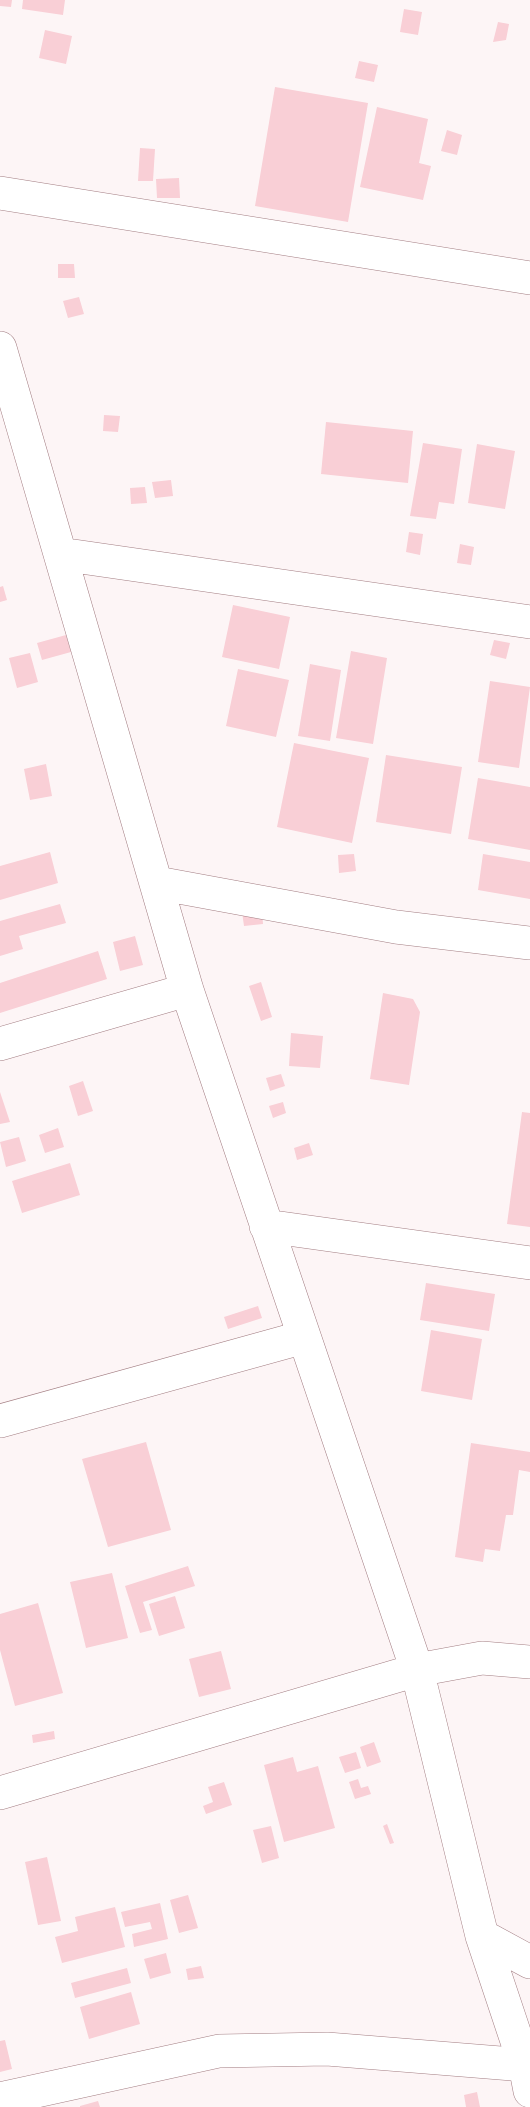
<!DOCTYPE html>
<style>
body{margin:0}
canvas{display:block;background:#fdf5f6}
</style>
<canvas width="530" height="2107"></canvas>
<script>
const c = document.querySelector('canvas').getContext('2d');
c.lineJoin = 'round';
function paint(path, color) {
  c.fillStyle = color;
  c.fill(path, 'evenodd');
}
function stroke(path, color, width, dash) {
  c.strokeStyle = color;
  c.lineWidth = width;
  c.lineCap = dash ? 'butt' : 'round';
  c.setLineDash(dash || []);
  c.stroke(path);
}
paint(new Path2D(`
 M0 0H12L11 7 0 6Z
 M23 0H65L63 15 22 9Z
 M404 9 422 12 418 35 400 32Z
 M498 22 509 24 506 40 493 42Z
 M45 30 72 36 66 64 39 58Z
 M359 61 378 65 374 82 355 78Z
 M275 87 368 103 348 222 255 206Z
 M377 107 428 119 419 163 431 166 423 200 360 187Z
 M447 130 462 135 457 155 441 151Z
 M140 148 155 149 153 181H138Z
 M179 178 180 198H157L156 179Z
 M58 264H74L75 278H58Z
 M79 297 84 314 68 318 63 301Z
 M104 415 120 416 118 432 103 431Z
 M326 422 413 431 408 483 321 474Z
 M423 443 462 449 454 504 439 502 436 519 410 516Z
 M477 444 515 451 505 509 468 503Z
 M171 480 173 496 155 498 152 482Z
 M145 487 147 503 131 504 130 488Z
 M409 532 423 534 420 555 406 552Z
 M460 544 474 547 471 565 457 563Z
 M3 586 7 600 0 602V587Z
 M233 605 290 617 279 669 222 657Z
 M66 635 71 652 42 660 37 643Z
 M494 640 510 643 506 659 490 655Z
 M351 651 387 658 373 744 336 738Z
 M30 653 38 682 17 688 9 658Z
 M310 664 341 670 330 741 298 736Z
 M238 669 289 680 276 737 226 726Z
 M490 681 530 687 519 768 478 762Z
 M294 743 369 758 352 843 277 827Z
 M386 755 462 767 451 834 376 822Z
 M46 764 52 796 30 800 24 769Z
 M478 778 530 787V850L468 839Z
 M50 852 58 883 0 900V866Z
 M354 854 356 871 339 873 338 855Z
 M483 854 530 862V899L478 890Z
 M60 904 66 923 19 936 23 949 0 956V921Z
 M262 911 263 924 244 926 242 912Z
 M135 936 143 965 120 971 113 942Z
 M98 951 107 979 0 1013V983Z
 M261 982 272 1017 261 1021 249 986Z
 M383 993 413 999 420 1012 409 1085 370 1079Z
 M291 1033 323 1036 320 1068 289 1066Z
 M281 1074 285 1086 270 1091 266 1078Z
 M83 1081 93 1111 78 1116 69 1086Z
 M0 1092 10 1122 0 1124Z
 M283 1102 286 1113 273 1118 269 1106Z
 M522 1112 530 1113V1227L507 1224Z
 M58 1128 64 1147 45 1153 39 1135Z
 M19 1137 26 1161 6 1167 0 1142Z
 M309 1143 313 1155 297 1160 294 1148Z
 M70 1163 80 1195 22 1213 12 1181Z
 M426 1283 495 1294 489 1331 420 1320Z
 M258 1306 262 1318 228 1329 224 1317Z
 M431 1330 482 1339 472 1400 421 1391Z
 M146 1442 171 1530 108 1547 82 1459Z
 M471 1443 530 1452V1472L519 1470 513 1515H506L500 1551 485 1549 483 1562 455 1557Z
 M188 1566 195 1586 143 1602 152 1630 140 1633 125 1586Z
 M112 1573 128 1638 86 1648 70 1582Z
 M175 1596 185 1628 159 1636 149 1604Z
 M38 1603 63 1693 15 1706 0 1650V1614Z
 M221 1651 231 1689 199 1697 189 1659Z
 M54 1731 55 1739 33 1743 32 1735Z
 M374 1742 381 1762 367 1767 360 1747Z
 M356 1752 361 1768 345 1773 339 1757Z
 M293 1757 297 1772 318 1766 335 1828 284 1842 264 1765Z
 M358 1779 361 1788 368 1786 371 1794 355 1799 349 1782Z
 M224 1782 232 1805 206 1814 203 1806 213 1802 208 1787Z
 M387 1824 394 1843 390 1844 383 1826Z
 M271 1826 279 1858 262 1863 253 1830Z
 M47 1857 61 1921 38 1925 25 1862Z
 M188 1895 198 1928 179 1933 170 1900Z
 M160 1903 168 1939 134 1947 132 1934 152 1929 150 1922 125 1927 121 1912Z
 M115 1907 125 1947 62 1963 55 1937 78 1931 75 1917Z
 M166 1953 171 1973 150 1979 144 1959Z
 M201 1966 204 1978 188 1980 186 1969Z
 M127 1968 131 1983 75 1998 71 1983Z
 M131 1992 140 2024 89 2039 80 2007Z
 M5 2040 12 2069 0 2072V2041Z
 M477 2092 480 2107H466L464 2095Z
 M98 2101 100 2107H80V2106Z`), '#f9cfd6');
const street = new Path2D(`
 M0 193 530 278
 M0 348 187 990 417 1670 482 1936 525 2065 530 2091
 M60 554 530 622
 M157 883 396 927 530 943
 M0 1044 187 990
 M266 1226 530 1263
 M0 1421 304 1337
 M0 1793 417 1670 482 1658 530 1662
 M482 1936 530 1962
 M0 2099 219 2051 327 2049 525 2065`);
stroke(street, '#a37e83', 34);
stroke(street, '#fff', 33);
</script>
